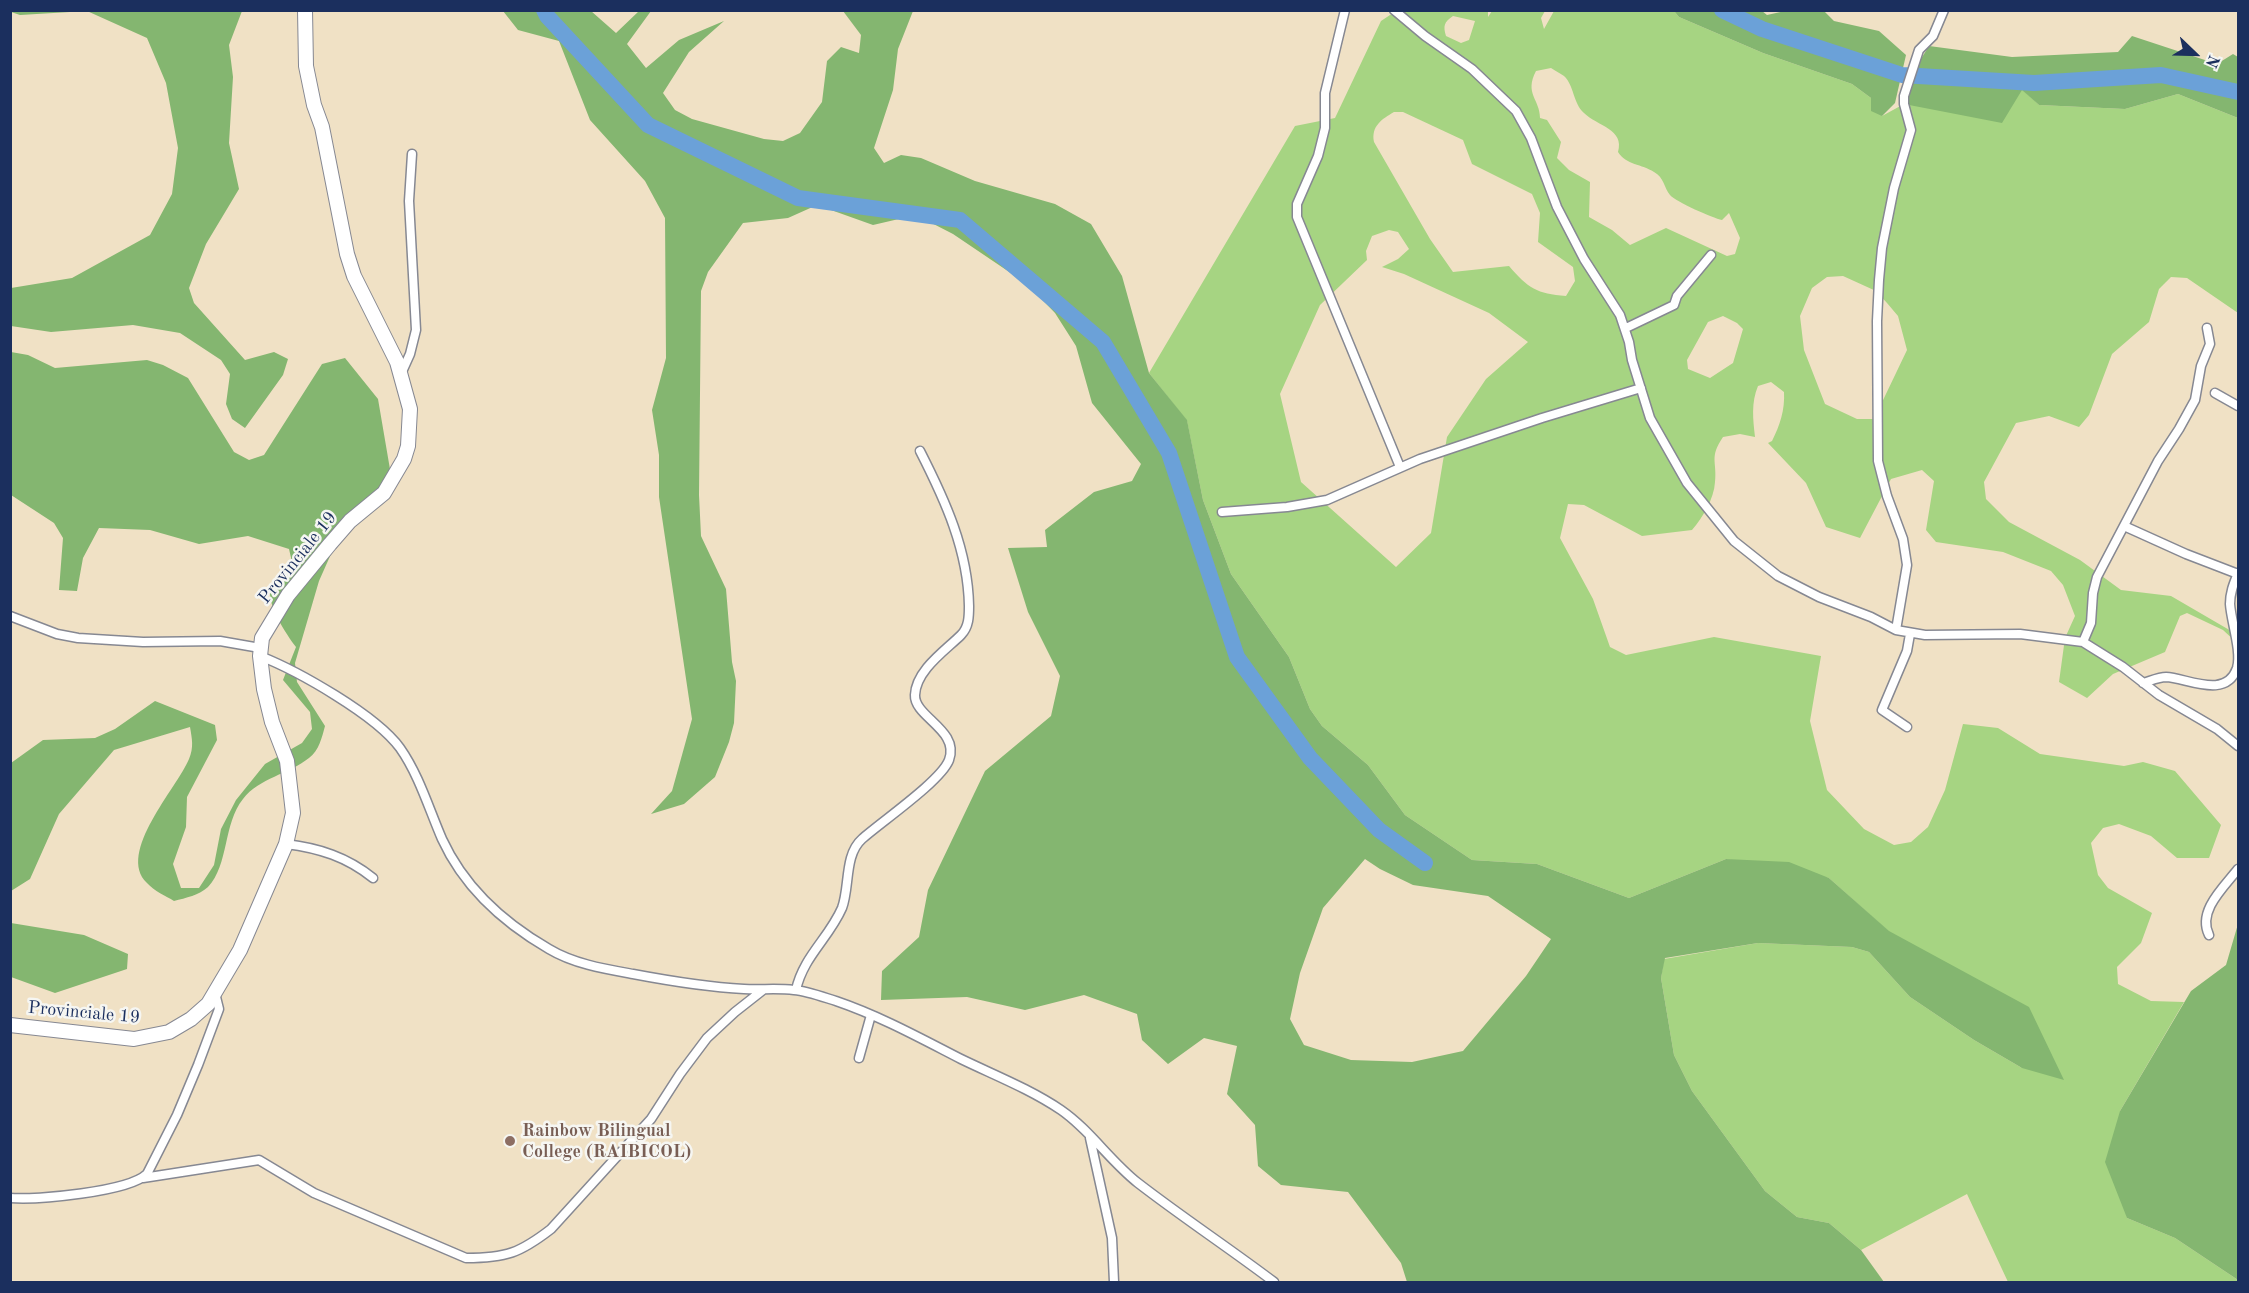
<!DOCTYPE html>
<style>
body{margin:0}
#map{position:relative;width:2249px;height:1293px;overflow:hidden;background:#f0e1c5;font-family:"Old Standard TT",serif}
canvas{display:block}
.frame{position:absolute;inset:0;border:12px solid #1b2f5e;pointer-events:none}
.north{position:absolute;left:2165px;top:24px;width:60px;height:60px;-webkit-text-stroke:4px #f6f6f2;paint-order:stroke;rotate:113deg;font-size:16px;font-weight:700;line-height:24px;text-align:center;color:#1b2f5e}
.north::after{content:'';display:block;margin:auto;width:21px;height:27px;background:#1b2f5e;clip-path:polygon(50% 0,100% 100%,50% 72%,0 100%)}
</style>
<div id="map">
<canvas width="2249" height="1293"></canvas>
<div class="frame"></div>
<div class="north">N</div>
</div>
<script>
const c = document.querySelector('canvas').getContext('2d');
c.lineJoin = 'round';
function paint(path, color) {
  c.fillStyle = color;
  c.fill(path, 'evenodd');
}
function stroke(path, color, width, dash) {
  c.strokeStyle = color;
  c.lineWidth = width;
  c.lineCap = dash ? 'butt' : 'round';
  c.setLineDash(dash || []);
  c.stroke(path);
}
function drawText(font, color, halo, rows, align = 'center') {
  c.font = font + ' "Old Standard TT",serif';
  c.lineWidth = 5;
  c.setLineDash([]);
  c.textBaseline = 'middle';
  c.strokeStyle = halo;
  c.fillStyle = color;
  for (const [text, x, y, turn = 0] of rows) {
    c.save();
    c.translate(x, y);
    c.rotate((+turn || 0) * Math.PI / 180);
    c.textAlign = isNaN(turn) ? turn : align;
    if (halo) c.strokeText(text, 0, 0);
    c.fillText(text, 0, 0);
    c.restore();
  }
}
paint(new Path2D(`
 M1396 11H1488V17L1492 11H1545L1541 18 1544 29 1554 11H1674L1679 17 1763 53 1852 84 1871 98 1882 116 1904 104 2022 89 2039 105 2125 109 2178 94 2238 118V313L2187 278 2171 277 2159 289 2149 322 2112 354 2089 415 2079 427 2049 416 2016 423 1984 482 1986 499 2009 522 2080 560 2121 590 2171 596 2238 635V644L2223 630 2187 613 2180 616 2165 652 2113 674 2087 698 2059 682 2065 638 2075 616 2063 585 2051 571 2003 552 1936 542 1926 530 1934 481 1922 470 1891 479 1860 538 1826 527 1806 483 1768 443 1772 441C1780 425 1785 410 1784 392L1771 382 1758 386C1751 403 1753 419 1755 437L1740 434 1723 437C1709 458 1717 460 1715 482 1714 499 1703 517 1692 530L1642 536 1584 505 1568 504 1560 538 1593 599 1610 647 1626 655 1714 637 1821 656 1810 721 1827 790 1864 829 1894 845 1911 842 1928 827 1945 790 1963 724 1998 728 2040 754 2124 766 2143 762 2175 771 2221 825 2209 858H2177L2151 836 2119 824 2103 828 2091 843 2098 875 2108 888 2152 913 2141 943 2117 967 2118 984 2151 1001 2184 1002 2120 1111 2127 1218 2175 1238 2238 1280V1282H2008L1967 1194 1861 1250 1829 1223 1797 1217 1765 1191 1692 1091 1674 1055 1661 978 1664 959 1758 943 1852 947 1869 952 1910 997 1974 1040 2022 1068 1888 931 1829 878 1726 859 1629 898 1537 864 1472 860 1405 815 1368 765 1322 726 1310 709 1289 657 1231 574 1203 500 1187 421 1149 373 1295 126 1335 118 1381 21ZM1453 16 1475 21 1469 40 1461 43 1446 36C1443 26 1444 22 1453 16ZM1551 68C1555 71 1560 73 1564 76 1574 85 1573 103 1584 113 1597 126 1625 129 1618 152 1626 165 1642 164 1654 172 1664 177 1664 188 1670 195 1676 202 1713 218 1722 220L1729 213 1740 238 1735 254 1727 256 1666 228 1630 245 1612 230 1589 217 1590 182 1569 170 1557 158 1561 142 1547 120 1540 118C1540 99 1524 94 1536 71ZM1394 112H1403L1463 140 1472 164 1532 194 1540 213 1538 242 1573 267 1575 281 1566 296C1537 294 1528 288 1509 266L1453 272 1430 239 1374 142C1371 126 1382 119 1394 112ZM1389 230 1398 232 1409 249 1398 259 1382 267 1404 274 1489 313 1528 342 1486 379 1447 437 1431 533 1396 567 1301 482 1280 394 1320 305 1367 260 1366 251 1372 236ZM1843 276 1876 291 1887 303 1898 316 1907 350 1874 419H1857L1825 404 1804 350 1800 316 1812 288 1827 277ZM1723 316 1737 323 1743 329 1733 363 1710 378 1688 369 1687 360 1708 322Z`), '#a6d482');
paint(new Path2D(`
 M11 10 242 11 229 45 233 77 229 143 239 189 206 244 189 288 194 303 245 360 274 352 288 359 283 375 245 428 232 419 226 404 230 374 221 360 180 333 133 325 51 332 11 326V288L72 278 150 235 172 194 178 148 166 83 147 38 87 11 20 15 11 12Z
 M503 11H591L616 33 639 11H651L627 44 646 68 679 40 724 21 689 52 663 93 675 110 692 119 764 139 783 141 800 133 822 102 827 61 841 47 859 53 861 35 843 11H913L898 49 893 90 874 148 884 163 901 155 921 158 975 181 1055 204 1091 224 1122 276 1149 373 1187 420 1203 500 1231 574 1289 657 1310 709 1322 726 1368 765 1405 815 1472 860 1537 864 1629 898 1726 859 1789 862 1829 878 1889 931 2029 1007 2064 1080 2022 1068 1974 1040 1910 997 1869 952 1852 947 1758 943 1665 958 1661 978 1674 1055 1692 1091 1765 1191 1797 1217 1829 1223 1861 1250 1884 1282H1407L1401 1263 1348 1192 1281 1185 1258 1166 1255 1125 1227 1094 1237 1046 1204 1038 1168 1064 1142 1040 1137 1014 1084 995 1025 1010 967 997 881 1000 882 971 919 937 928 890 985 771 1051 716 1060 676 1028 612 1008 548 1047 547 1045 530 1094 492 1132 481 1141 464 1092 403 1076 346 1055 313 1027 284 953 234 916 215 873 225 817 205 788 218 743 223 708 272 701 291 699 495 701 536 726 589 732 662 736 681 734 723 729 742 715 777 684 804 651 814 672 791 692 719 659 497V455L652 410 666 358 665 218 645 181 590 120 559 41 518 30ZM1365 859 1380 869 1413 885 1488 896 1551 939 1526 976 1463 1051 1412 1062 1351 1060 1304 1045 1290 1019 1300 973 1323 908Z
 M1674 11H1762L1767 15 1785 11H1824L1834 21 1879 31 1906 55 1895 103 1882 116 1871 111V98L1852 84 1763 53 1679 17Z
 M2132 36 2217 64 2233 54 2238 57V118L2178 94 2125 109 2039 105 2022 90 2002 123 1904 104 1914 70 1929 46 2012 57 2118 52Z
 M11 352 28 355 55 368 147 360 163 365 188 378 234 452 249 460 264 455 322 364 345 358 378 399 392 481 339 536 319 581 295 663 297 682 325 726C322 737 319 751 309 758 289 774 259 778 243 799 223 824 229 865 208 887 199 895 186 898 174 901 166 896 154 891 147 883 116 853 177 788 189 759 194 747 192 739 190 727L114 750 59 814 30 879 11 891V763L43 740 95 738 115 729 155 701 215 725 217 740 187 797 186 827 173 864 181 888H199L214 865 221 829 236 800 265 764 302 743 312 729 310 712 283 680 296 647C287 635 265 603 271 587 274 579 286 569 292 562L289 549 248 536 199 544 150 530 99 528 83 558 77 591 59 590 63 538 54 523 11 495Z
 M11 923 84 935 128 954 127 969 55 993 11 977Z
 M2238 924V1280L2175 1238 2127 1218 2105 1162 2120 1111 2191 991 2226 965Z`), '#84b670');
stroke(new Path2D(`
 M544 10 547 16 648 125 798 198 960 220 1103 342 1169 453 1237 657 1310 758 1379 830 1425 863
 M1722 10 1762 29 1902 75 2034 83 2161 75 2238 92`), '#6ba1d8', 16);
const minor = new Path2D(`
 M1345 10 1325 93V128L1318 156 1297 204V217L1400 467
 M1394 10 1425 36 1472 69 1516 111 1531 138 1557 207 1584 259 1620 315 1629 342 1632 360 1650 418 1687 483 1734 541 1778 576 1819 597 1871 617 1896 630 1925 635 2020 634 2083 642 2123 667 2159 695 2217 729 2238 746
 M1626 328 1674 305 1677 296 1711 255
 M401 374 410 354 416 330 409 201 412 154
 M2215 393 2238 406
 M1222 512 1287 507 1327 500 1420 459 1542 418 1641 388
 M2124 526 2186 554 2238 574
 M10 616 57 634 78 638 143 642 220 641 260 648
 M1896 630 1907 565 1903 539 1887 496 1878 461 1877 321 1879 280 1882 248 1894 188 1911 130 1904 104V96L1919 50 1933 36 1944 10
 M2083 642 2091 623 2093 593 2097 577 2158 461 2179 429 2195 400 2201 366 2210 344 2207 328
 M260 656C298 671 376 715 400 748 419 775 429 809 442 839 464 887 504 923 549 949 574 964 605 969 633 974 670 981 706 987 744 989 760 990 777 988 794 990 807 991 823 997 836 1001 880 1016 920 1038 961 1059 994 1075 1030 1089 1061 1110 1090 1130 1110 1161 1138 1183 1182 1217 1229 1248 1274 1282
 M2143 683C2150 681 2159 677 2166 677 2187 678 2226 700 2237 668 2242 652 2231 621 2230 604 2230 592 2234 583 2238 573
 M1907 727 1882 710 1907 651 1910 634
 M286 844C319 848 347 857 373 878
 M2209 935C2197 911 2224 887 2238 869
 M796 990C803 957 829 938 842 908 850 887 844 855 862 839 881 822 941 781 949 760 960 730 914 717 915 695 916 670 946 650 961 635 969 627 969 616 969 606 968 550 945 500 920 451
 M859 1058 871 1015
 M1090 1138 1112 1238 1114 1282
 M143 1178 259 1160 314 1193 466 1258C506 1258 520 1253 551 1229L651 1119 680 1074 707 1038 735 1012 763 990
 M10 1198C37 1200 128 1192 147 1174L177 1115 198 1065 219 1009 215 993`);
const primary = new Path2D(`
 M10 1025 134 1039 169 1032 191 1019 208 1004 240 950 286 844 293 813 287 761 272 722 264 689 260 656 262 638 288 595 330 544 350 521 384 493 404 459 408 446 410 409 397 362 354 276 347 254 322 127 314 105 306 66 305 10`);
stroke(minor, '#868892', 11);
stroke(primary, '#868892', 16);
stroke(minor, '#fff', 8);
stroke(primary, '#fff', 14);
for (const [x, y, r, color] of [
 [510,1141,6,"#8d6e63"]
]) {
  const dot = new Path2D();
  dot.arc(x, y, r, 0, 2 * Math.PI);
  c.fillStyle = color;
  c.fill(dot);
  stroke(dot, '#f6f6f2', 2);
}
drawText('18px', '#1b2f5e', '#f6f6f2', [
 ["Provinciale 19",298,558,-51],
 ["Provinciale 19",84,1013,5]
]);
drawText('bold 18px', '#785e54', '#f6f6f2', [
 ["Rainbow Bilingual",522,1131],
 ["College (RAIBICOL)",522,1152]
], 'left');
</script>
